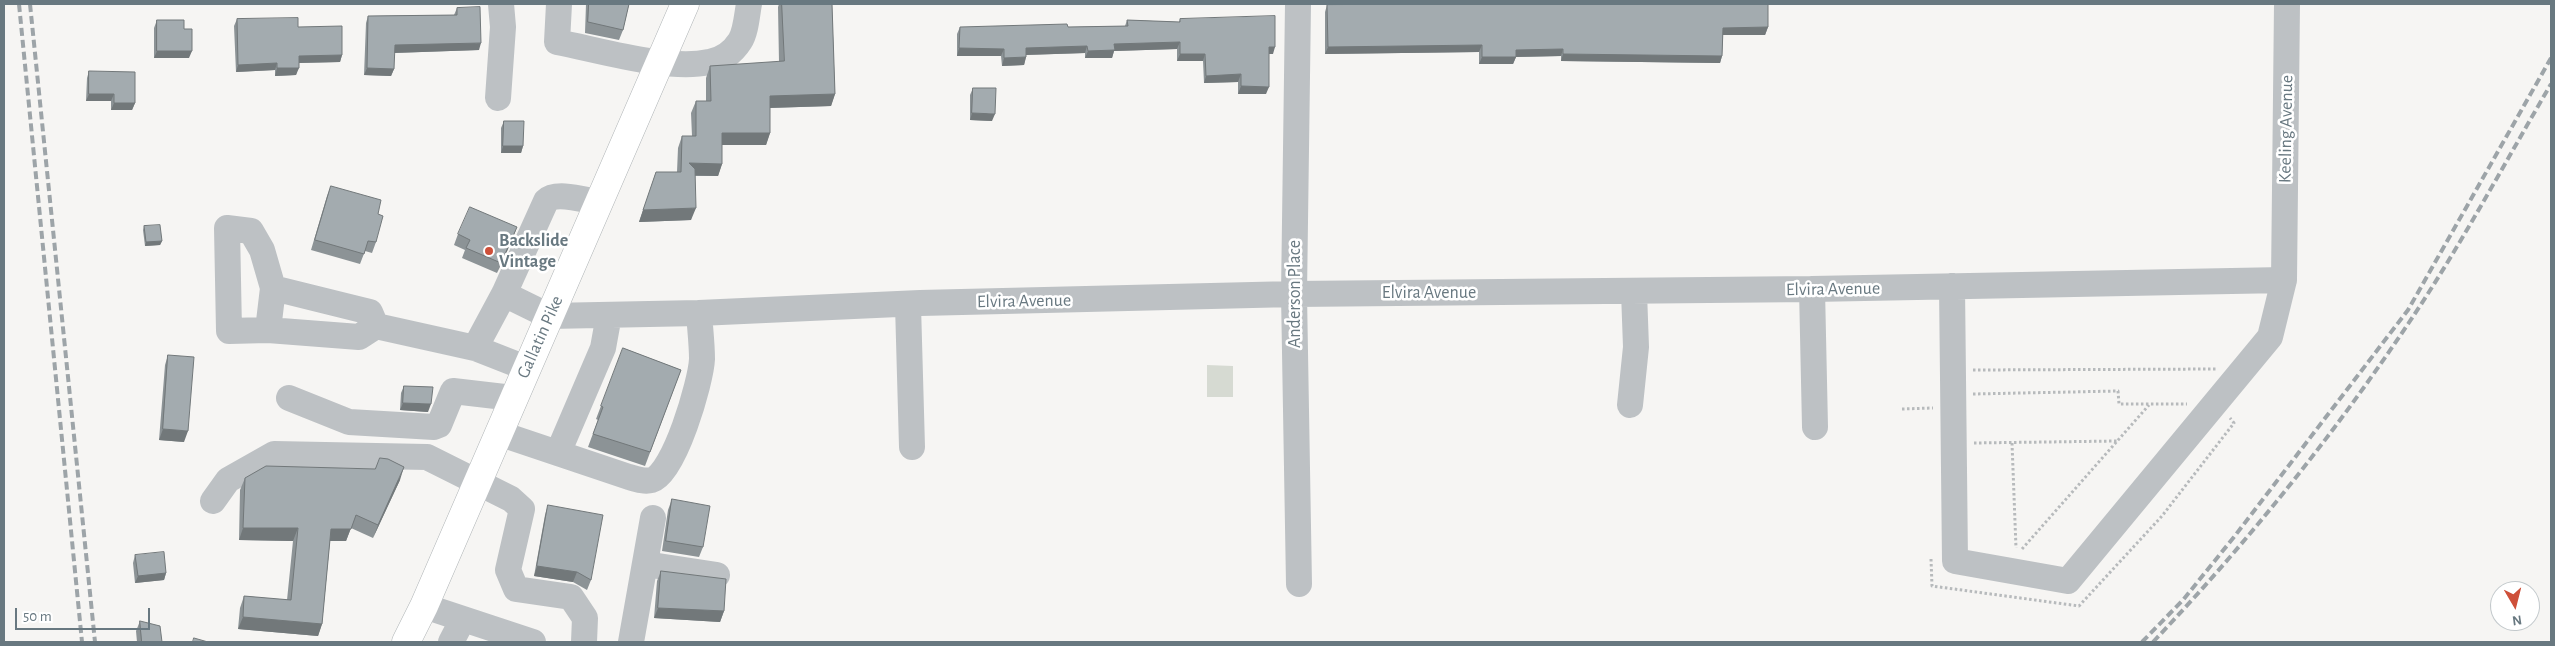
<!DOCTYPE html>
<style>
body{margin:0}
#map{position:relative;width:2555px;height:646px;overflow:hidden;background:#f6f5f3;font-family:"Alegreya Sans",sans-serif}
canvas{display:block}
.frame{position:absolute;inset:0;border:5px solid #687880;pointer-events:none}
.north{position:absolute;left:2490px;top:581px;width:50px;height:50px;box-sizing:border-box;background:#fff;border:1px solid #c3c9cc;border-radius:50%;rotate:172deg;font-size:14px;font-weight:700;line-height:20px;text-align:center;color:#687880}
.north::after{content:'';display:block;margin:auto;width:18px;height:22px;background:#ce503a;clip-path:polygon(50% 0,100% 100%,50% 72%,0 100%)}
.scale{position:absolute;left:15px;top:608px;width:135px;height:22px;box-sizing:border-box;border:2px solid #687880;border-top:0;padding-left:6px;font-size:15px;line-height:18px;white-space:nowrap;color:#687880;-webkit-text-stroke:4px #fff;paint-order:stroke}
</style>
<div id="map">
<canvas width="2555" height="646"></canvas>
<div class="frame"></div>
<div class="north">N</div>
<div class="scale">50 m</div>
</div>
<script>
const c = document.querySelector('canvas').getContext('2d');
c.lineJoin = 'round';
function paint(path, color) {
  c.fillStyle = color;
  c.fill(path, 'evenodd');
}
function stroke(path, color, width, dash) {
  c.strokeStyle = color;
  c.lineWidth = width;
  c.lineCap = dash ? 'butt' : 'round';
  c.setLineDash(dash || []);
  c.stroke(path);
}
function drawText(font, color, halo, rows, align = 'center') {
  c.font = font + ' "Alegreya Sans",sans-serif';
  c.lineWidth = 5;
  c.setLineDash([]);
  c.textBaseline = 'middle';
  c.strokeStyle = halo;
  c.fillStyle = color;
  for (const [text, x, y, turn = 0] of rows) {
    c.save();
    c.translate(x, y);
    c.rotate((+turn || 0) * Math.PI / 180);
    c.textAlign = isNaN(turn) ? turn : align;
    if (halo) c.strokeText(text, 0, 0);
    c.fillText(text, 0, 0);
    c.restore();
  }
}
paint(new Path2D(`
 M1207 365 1233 366V397H1207Z`), '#d6dad2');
const major = new Path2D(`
 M406 642 424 606 685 4`);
stroke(major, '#afb4b6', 29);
stroke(new Path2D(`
 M1973 370 2216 369
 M1973 394 2118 391 2119 404H2187
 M1902 409 1933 408
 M1974 443 2117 441
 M2012 443 2016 548
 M2022 549 2149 405
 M1931 559 1932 586 2079 606 2162 516 2234 423 2230 418`), '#b7babc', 3, [2.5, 2.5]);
stroke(new Path2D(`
 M559 4 557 42C599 50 668 71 709 62 722 60 733 52 740 41 746 32 747 14 749 4
 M1298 4 1294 294 1299 584
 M498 98 503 27 501 4
 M1952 286 1955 561 2068 581 2270 337 2284 280
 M273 288 370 312 376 326
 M1812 289 1815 427
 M504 294 549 316 699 313 920 303 1294 294 1812 289 2284 280 2287 4
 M908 305 912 447
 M268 330 229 331 227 228 251 231 262 250 273 288 268 330 359 337 376 326 475 348 526 368
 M475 348 504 294 546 201C556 191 585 200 598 202
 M289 398 349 422 434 427 439 425 453 391 513 398
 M1630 405 1636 347 1634 292
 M498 433 629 477C636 479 644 482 652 480 674 474 701 382 702 359 702 344 700 328 699 313
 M558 453 603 348 609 315
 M213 501 228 480 274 454 427 457 511 499 522 509 508 570 516 589 571 597 585 618 584 642
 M645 564 717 575
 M424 606 533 642
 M451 642 463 619
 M631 642 653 518`), '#bdc1c4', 26);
stroke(major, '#fff', 28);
stroke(new Path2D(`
 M19 4 82 642
 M30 4 95 642
 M2142 642 2183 600 2234 537 2408 310 2551 58
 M2153 642C2247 543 2332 437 2408 324 2460 247 2504 164 2551 84`), '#9da4a8', 4, [8, 4]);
paint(new Path2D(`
 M586 4H629L623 30 619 40 585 33Z
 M779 4H832L835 94 831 106 770 108V133L766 145H722V164L718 176H695L691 220 639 222 656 172H677L678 148 682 136H692L691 113 696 101H706V78L710 66 779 62 778 7Z
 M1327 5 1768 27 1765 35H1723L1722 56 1720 63 1561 61V56L1516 57 1513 64H1479V52L1325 54V12Z
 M457 8 479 50 394 53V69L391 76 364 75 366 23 368 16 454 15Z
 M237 19 298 27 342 55 340 62 299 63 296 75 275 76V70L236 72 234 26Z
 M1180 19 1273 54H1269L1266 94H1238V82L1204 83 1203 61H1177V49L1114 51 1112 58H1085V53L1026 55V57L1024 65 1002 66 1001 56H957V34L960 27H1068L1125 26 1127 20 1179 22Z
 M157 20 184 29 189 58H154V28Z
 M89 71 135 103 132 110H111V101H86L87 78Z
 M973 88 992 121 970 120V95Z
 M504 121 523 146 521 153H501V128Z
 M331 186 378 214 376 242 372 253 365 251 360 264 311 250 327 196Z
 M144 226 162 241 160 245 145 246 143 230Z
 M458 234 513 238 497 273 462 258 465 250 454 245Z
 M623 348 681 370 645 466 588 447 598 420 596 419Z
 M168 355 184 442 159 440 165 365Z
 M404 386 428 412 400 410 401 393Z
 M245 478 400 480 373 538 351 528 346 541H330L322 624 318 636 238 629 240 608 244 596 287 600 293 541 239 540 240 490Z
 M672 499 703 547 699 557 662 551 668 510Z
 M548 505 591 580 587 590 573 582 534 576 545 515Z
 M135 555 166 573 164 580 135 583 133 563Z
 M661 571 724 611 720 622 654 618 657 581Z
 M140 621 162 642H137L136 631Z`), '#8c9396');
paint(new Path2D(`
 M1768 27 1765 35H1720L1723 28Z
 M1180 42 1177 49 1114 51 1112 58H1085L1088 51 1114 44Z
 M481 43 479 50 392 53 395 45Z
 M1482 45 1479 52 1325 54 1328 47Z
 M1087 46 1085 53 1023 55 1026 48Z
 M1269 47H1275L1273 54H1267Z
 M959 48 1004 49 1001 56H957Z
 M1563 49 1561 56 1513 57 1516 50Z
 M157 51H192L189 58H154Z
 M1180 54H1205L1203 61H1177Z
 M1563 54 1722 56 1720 63 1561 61Z
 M342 55 340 62 296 63 299 56Z
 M1026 57 1024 65 1002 66 1004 58Z
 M1482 57H1516L1513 64H1479Z
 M277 63 275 70 236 72 238 65Z
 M277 68H299L296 75 275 76Z
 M367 68 394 69 391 76 364 75Z
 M1241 74 1238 82 1204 83 1206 76Z
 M1241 86 1269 87 1266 94H1238Z
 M89 94H114L111 101H86Z
 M835 94 831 106 766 108 770 96Z
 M114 103H135L132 110H111Z
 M972 113 995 114 992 121 970 120Z
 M722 133H770L766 145H718Z
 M503 146H523L521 153H501Z
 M689 163 722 164 718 176 684 175Z
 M696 208 691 220 639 222 643 210Z
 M517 227 513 238 497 273 501 263Z
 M162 241 160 245 145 246 146 242Z
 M403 403 431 404 428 412 400 410Z
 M163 429 188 431 184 442 159 440Z
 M404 467 400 480 373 538 378 525Z
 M356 515 346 541H327L331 529Z
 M243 528H298L293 541 239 540Z
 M537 566 577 572 573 582 534 576Z
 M166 573 164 580 135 583 138 576Z
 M658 608 724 611 720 622 654 618Z
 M243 617 322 624 318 636 238 629Z`), '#72787a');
const building = new Path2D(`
 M589 4H629L623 30 588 22Z
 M782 4H832L835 94 770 96V133H722V164L689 163 695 169 696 208 643 210 656 172H681L682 136H696V101H711L710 66 784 61Z
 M1433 4H1768V27L1723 28 1722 56 1563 54V49L1516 50V57H1482V45L1328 47 1327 5Z
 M480 7 481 43 395 45 394 69 367 68 368 16 457 15V8Z
 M1275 16V47H1269V87L1241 86V74L1206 76 1205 54H1180V42L1114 44 1115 50 1088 51 1087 46 1026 48V57L1004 58V49L959 48 960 27 1067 24 1068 27 1128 26 1127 20 1180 22V19Z
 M298 18V27L342 26V55L299 56V68H277V63L238 65 237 19Z
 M157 20H184V29H192V51H157Z
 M89 71 135 72V103H114V94H89Z
 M973 88H996L995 114 972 113Z
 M504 121H524L523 146H503Z
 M331 186 381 200 378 214 383 216 376 242 368 241 364 254 315 240Z
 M470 207 517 227 501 263 466 248 470 240 458 234Z
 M160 225 162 241 146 242 144 226Z
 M623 348 681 370 650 452 593 434 603 407 601 406Z
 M168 355 194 357 188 431 163 429Z
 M404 386 433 387 431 404 403 403Z
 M380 458 388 459 404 467 378 525 356 515 351 529H331L322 624 243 617 244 596 291 600 298 528H243L245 478 266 466 375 469Z
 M672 499 710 506 703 547 666 541Z
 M548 505 603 515 591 580 577 572 537 566Z
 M164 552 166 573 138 576 135 555Z
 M661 571 726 579 724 611 658 608Z
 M140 621 160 626 162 642H142Z
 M194 638 208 642H193Z`);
paint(building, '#a3abaf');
stroke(building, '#72787a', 1);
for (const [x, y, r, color] of [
 [489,251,5,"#ce503a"]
]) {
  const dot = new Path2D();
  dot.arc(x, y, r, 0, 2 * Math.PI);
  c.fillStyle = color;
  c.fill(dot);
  stroke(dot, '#fff', 2);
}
drawText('18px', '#687880', '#fff', [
 ["Keeling Avenue",2286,129,-89],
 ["Elvira Avenue",1833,289,-1],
 ["Elvira Avenue",1429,293],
 ["Anderson Place",1295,294,-90],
 ["Elvira Avenue",1024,301,-1],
 ["Gallatin Pike",540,337,-66]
]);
drawText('bold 18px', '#687880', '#fff', [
 ["Backslide",499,241],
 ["Vintage",499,262]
], 'left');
</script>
